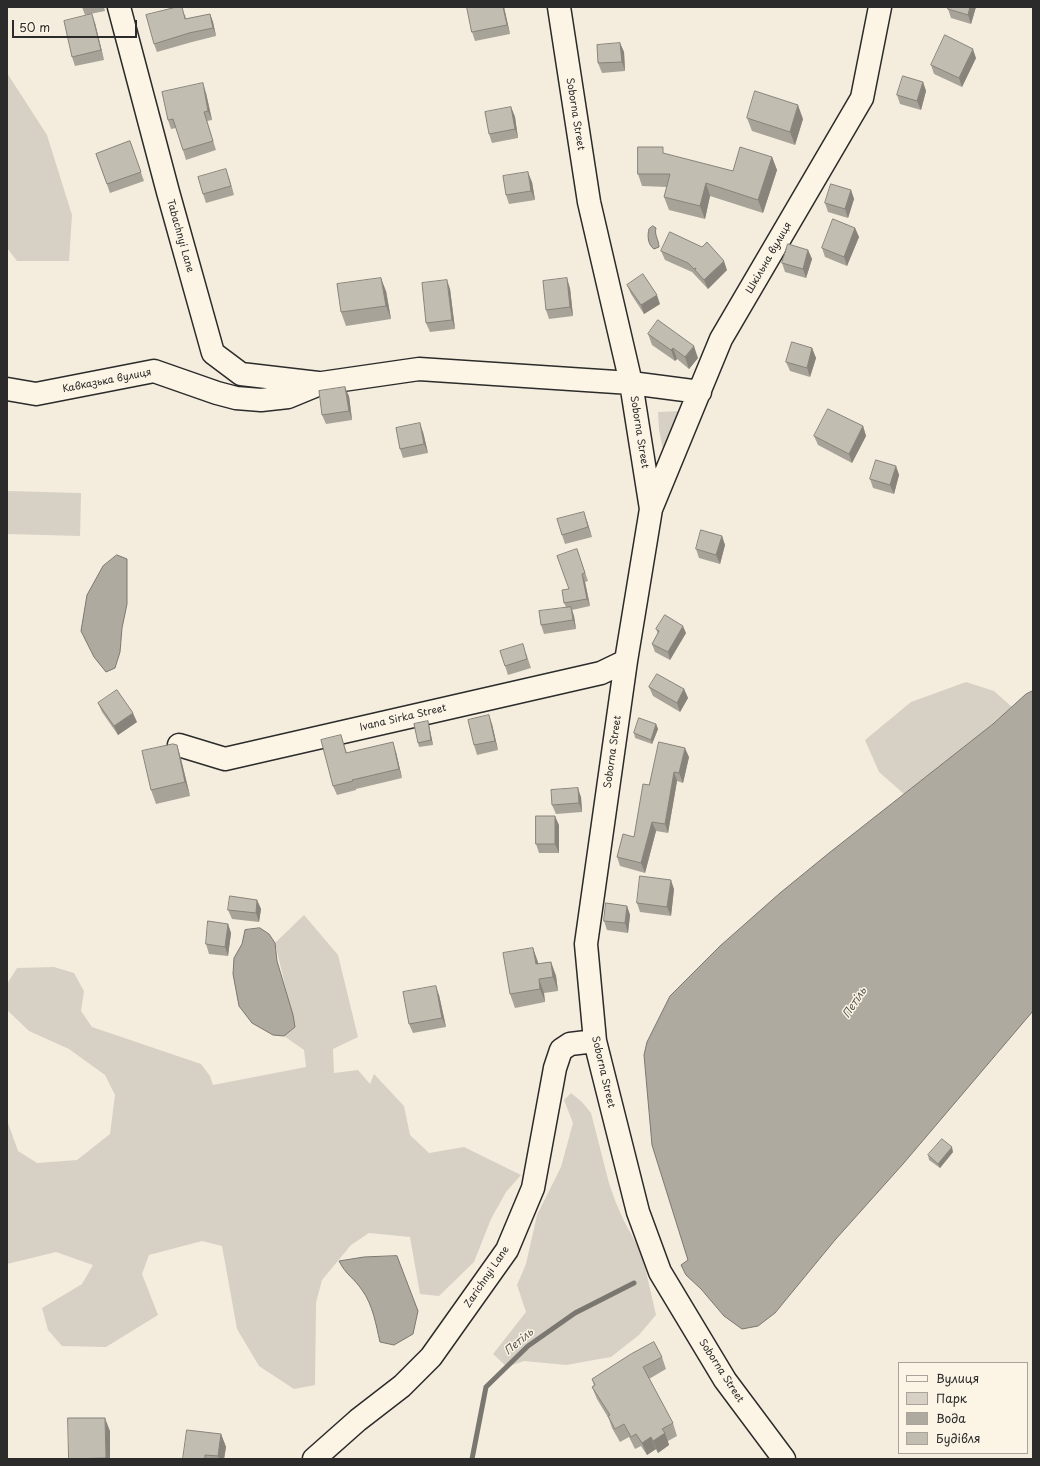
<!DOCTYPE html>
<meta charset="utf-8">
<style>
body{margin:0}
#map{position:relative;width:1040px;height:1466px;overflow:hidden;background:#f4edde;font-family:"Playpen Sans",sans-serif}
canvas{display:block}
.frame{position:absolute;inset:0;border:8px solid #2b2b2b;pointer-events:none}
.legend{position:absolute;left:898px;top:1362px;width:130px;height:92px;box-sizing:border-box;background:#fcf5e5;border:1px solid #a8a49b;margin:0;padding:5px 7px;list-style:none;font-size:12px;color:#2b2b2b}
.legend li{display:flex;align-items:center;gap:8px;height:20px}
.legend b{width:20px;border:1px solid #a8a49b}
.scale{position:absolute;left:12px;top:20px;width:125px;height:18px;box-sizing:border-box;border:2px solid #2b2b2b;border-top:0;padding-left:5px;font-size:12px;line-height:14px;white-space:nowrap;color:#2b2b2b;-webkit-text-stroke:3px #fcf5e5;paint-order:stroke}
</style>
<div id="map">
<canvas width="1040" height="1466"></canvas>
<div class="frame"></div>
<ul class="legend">
<li><b style="height:5px;background:#fcf5e5"></b>Вулиця</li>
<li><b style="height:11px;background:#d6d1c4"></b>Парк</li>
<li><b style="height:11px;background:#afaaa0"></b>Вода</li>
<li><b style="height:11px;background:#c2bdb1"></b>Будівля</li>
</ul>
<div class="scale">50 m</div>
</div>
<script>
const c = document.querySelector('canvas').getContext('2d');
c.lineJoin = 'round';
function paint(path, color) {
  c.fillStyle = color;
  c.fill(path, 'evenodd');
}
function stroke(path, color, width, dash) {
  c.strokeStyle = color;
  c.lineWidth = width;
  c.lineCap = dash ? 'butt' : 'round';
  c.setLineDash(dash || []);
  c.stroke(path);
}
function drawText(font, color, halo, rows, align = 'center') {
  c.font = font + ' "Playpen Sans",sans-serif';
  c.lineWidth = 3;
  c.setLineDash([]);
  c.textBaseline = 'middle';
  c.strokeStyle = halo;
  c.fillStyle = color;
  for (const [text, x, y, turn = 0] of rows) {
    c.save();
    c.translate(x, y);
    c.rotate((+turn || 0) * Math.PI / 180);
    c.textAlign = isNaN(turn) ? turn : align;
    if (halo) c.strokeText(text, 0, 0);
    c.fillText(text, 0, 0);
    c.restore();
  }
}
paint(new Path2D(`
 M7 73 47 135 72 215 69 261H17L7 248Z
 M682 411 664 455 659 430 658 412Z
 M7 491 81 493 80 536 7 534Z
 M966 682 994 691 1012 707 993 724 904 794 879 772 865 740 911 702Z
 M304 915 338 955 358 1037 333 1049 334 1073 358 1070 370 1084 374 1074 404 1106 410 1135 429 1153 464 1147 521 1175 506 1192 491 1219 474 1262 439 1296 420 1294 410 1237 369 1233 351 1245 322 1280 316 1303 315 1385 294 1389 259 1366 237 1329 222 1246 202 1241 149 1255 142 1274 158 1315 106 1347 62 1346 48 1330 42 1308 82 1284 93 1265 56 1252 7 1264V1120L18 1151 37 1163 77 1160 110 1134 115 1095 105 1075 69 1049 29 1031 7 1010V984L17 968 54 967 74 973 84 991 81 1011 92 1027 201 1064 210 1076 213 1085 306 1067 304 1050 284 1036 295 1027 275 943Z
 M571 1093 582 1102 591 1113 609 1183 616 1203 624 1221 642 1254 656 1315 639 1335 611 1357 566 1365 524 1361 507 1367 493 1354 526 1312 517 1285 526 1264 537 1215 561 1167 573 1123 564 1100Z`), '#d6d1c4');
const water = new Path2D(`
 M653 226 656 228C654 235 659 240 659 247L654 249C648 245 647 236 649 229Z
 M117 555 127 559V604L122 628 120 652 115 668 106 672 94 657 81 631 87 595 103 566Z
 M1033 691V1011L903 1164 835 1240 775 1313 758 1326 742 1329 724 1316 701 1289 686 1275 681 1265 688 1260 652 1145 644 1055 647 1042 670 996 720 946 780 893 829 853 993 724 1026 694Z
 M260 928 269 934 275 943 277 961 293 1015 295 1027 284 1036 273 1035 252 1023 239 1006 233 974 234 958 242 944 245 930Z
 M397 1256 418 1311 413 1334 394 1345 380 1342C376 1325 373 1305 362 1290 354 1278 346 1275 339 1261L364 1257Z`);
paint(water, '#afaaa0');
stroke(water, '#7a7771', 1);
stroke(new Path2D(`
 M472 1459 486 1387 528 1346 575 1313 634 1283`), '#7a7771', 5);
const minor = new Path2D(`
 M119 7 168 192 213 353 241 374 318 383
 M559 7 589 202 631 383 651 509 626 661 586 944 595 1041 638 1212 660 1272 725 1380 784 1459
 M7 389 36 394 154 371 217 393 236 398 261 400 288 397 322 383 419 369 631 383 700 392
 M651 509 721 339 862 98 880 7
 M179 745 225 759 601 673 626 661
 M314 1459 358 1420 402 1386 431 1357 507 1250 533 1188 555 1068 561 1050 570 1044 595 1041`);
stroke(minor, '#2b2b2b', 25);
stroke(minor, '#fcf5e5', 22);
paint(new Path2D(`
 M82 7H104L105 11 85 15Z
 M467 7H504L510 34 475 41 472 32Z
 M948 7H976L971 24 951 18 948 9Z
 M185 14 186 19 210 14 213 22 216 36 192 42 157 52 154 44Z
 M95 23 104 60 75 66 72 57Z
 M620 43 624 52 625 71 602 73 598 63Z
 M976 58 962 87 934 74 931 65Z
 M923 82 926 91 921 110 900 104 897 95Z
 M206 93 212 120 207 121 216 150 186 160 176 128 171 129 168 120Z
 M511 107 515 117 518 138 492 143 489 134Z
 M747 118 803 119 795 145 752 131Z
 M130 141 144 181 110 193 96 154Z
 M665 154 733 171 772 157 777 170 763 213 710 196 705 219 669 210 664 197 667 187 642 186 638 174Z
 M229 178 234 195 206 203 203 194Z
 M532 182 535 200 509 204 506 195Z
 M851 190 854 199 848 218 828 212 825 203Z
 M855 228 859 237 847 266 825 257 822 248Z
 M808 250 812 259 806 278 785 272 782 263Z
 M661 251 727 270 708 289 692 272 665 260Z
 M627 285 660 304 644 314 631 294Z
 M570 288 573 316 549 319 546 310Z
 M450 289 455 329 430 332 426 323Z
 M386 291 391 319 346 326 341 312Z
 M648 334 698 358 689 369 677 359 675 361 652 345Z
 M812 348 816 358 810 377 790 371 786 362Z
 M349 396 352 420 326 424 322 415Z
 M863 426 866 436 852 463 818 445 814 436Z
 M423 432 428 453 403 458 400 449Z
 M896 466 899 475 894 494 873 488 870 479Z
 M587 521 592 537 565 544 562 535Z
 M722 536 725 545 720 564 699 558 696 549Z
 M577 549 588 581 585 582 590 606 572 610 574 616 576 629 544 634 541 625 566 607 564 603 569 589Z
 M656 629 686 633 670 660 655 652 652 644 658 634Z
 M526 653 531 668 508 675 505 666Z
 M649 687 684 689 688 698 680 712 653 696Z
 M98 703 137 722 118 735 102 712Z
 M492 724 498 750 477 755 474 745Z
 M656 724 658 729 652 744 635 738 634 733Z
 M429 725 433 745 419 747 418 743Z
 M341 735 347 753 396 752 402 778 356 789V790L337 795 333 786Z
 M177 745 181 759 190 796 156 804 151 790Z
 M689 757 683 783 677 781 668 833 656 831 645 873 620 866 617 857 634 837 649 785Z
 M581 797 582 812 556 814 552 805Z
 M559 825V853H539L536 844Z
 M674 889 671 916 640 912 637 903Z
 M257 900 261 909 259 922 232 919 228 910Z
 M627 906 630 915 628 933 607 930 604 921Z
 M228 924 231 933 228 956 209 954 206 944Z
 M533 948 538 964 551 962 556 976 558 991 544 993 545 1002 515 1008 510 994Z
 M439 995 446 1027 413 1033 409 1024Z
 M953 1152 940 1168 929 1160 928 1155Z
 M662 1357 666 1369 649 1379 673 1423 677 1436 668 1441 669 1445 658 1453 656 1449 647 1455 641 1446 635 1449 629 1437 620 1442 612 1428 609 1419 597 1399 592 1387 594 1385 592 1379Z
 M221 1434 226 1447 224 1459H183Z`), '#a7a398');
paint(new Path2D(`
 M503 7H504L510 34 507 25Z
 M970 7H976L971 24 968 15Z
 M92 14 95 23 104 60 101 50Z
 M210 14 213 22 216 36 213 28Z
 M620 43 624 52 625 71 622 62Z
 M973 49 976 58 962 87 959 78Z
 M923 82 926 91 921 110 917 101Z
 M203 83 206 93 212 120 208 111Z
 M798 105 803 119 795 145 790 132Z
 M511 107 515 117 518 138 515 129Z
 M772 157 777 170 763 213 758 200Z
 M226 169 229 178 234 195 231 186Z
 M528 172 532 182 535 200 531 191Z
 M706 183 710 196 705 219 700 206Z
 M851 190 854 199 848 218 845 209Z
 M855 228 859 237 847 266 844 257Z
 M808 250 812 259 806 278 803 269Z
 M724 261 727 270 708 289 704 280Z
 M381 278 386 291 391 319 386 306Z
 M567 278 570 288 573 316 570 307Z
 M447 280 450 289 455 329 452 320Z
 M657 295 660 304 644 314 641 305Z
 M694 346 698 358 689 369 685 357Z
 M673 348 677 359 675 361 671 350Z
 M812 348 816 358 810 377 807 368Z
 M345 387 349 396 352 420 349 411Z
 M420 423 423 432 428 453 424 444Z
 M863 426 866 436 852 463 849 454Z
 M896 466 899 475 894 494 890 485Z
 M584 512 587 521 592 537 588 527Z
 M722 536 725 545 720 564 716 555Z
 M582 574 585 582 590 606 587 599Z
 M571 607 574 616 576 629 573 620Z
 M683 626 686 633 670 660 668 652Z
 M684 689 688 698 680 712 677 703Z
 M133 713 137 722 118 735 114 726Z
 M489 715 492 724 498 750 495 741Z
 M428 721 429 725 433 745 431 740Z
 M656 724 658 729 652 744 651 740Z
 M393 742 396 752 402 778 399 769Z
 M177 745 181 759 190 796 185 782Z
 M685 748 689 757 683 783 679 773Z
 M674 772 677 781 668 833 665 824Z
 M578 788 581 797 582 812 579 803Z
 M555 816 559 825V853L555 844Z
 M652 822 656 831 645 873 641 863Z
 M671 880 674 889 671 916 667 907Z
 M257 900 261 909 259 922 256 913Z
 M627 906 630 915 628 933 625 923Z
 M228 924 231 933 228 956 225 947Z
 M533 948 538 962 541 978 536 964Z
 M551 962 556 976 558 991 553 977Z
 M539 979 544 993 545 1002 540 989Z
 M436 986 439 995 446 1027 442 1018Z
 M952 1147 953 1152 940 1168 938 1164Z
 M105 1418 110 1431V1459H106V1458Z
 M665 1433 669 1445 658 1453 653 1441Z
 M221 1434 226 1447 224 1459H219L218 1456Z
 M651 1437 656 1449 647 1455 642 1443Z`), '#88847c');
const building = new Path2D(`
 M177 7H182L185 19 210 14 213 28 189 33 154 44 146 15Z
 M467 7H503L507 25 472 32Z
 M948 7H970L968 15 948 9Z
 M92 14 101 50 72 57 64 21Z
 M945 35 973 49 959 78 931 65Z
 M620 43 622 62 598 63 597 45Z
 M903 76 923 82 917 101 897 95Z
 M203 83 208 111 204 112 213 141 183 150 173 119 168 120 162 92Z
 M755 91 798 105 790 132 747 118Z
 M511 107 515 129 489 134 485 112Z
 M130 141 141 172 107 184 96 154Z
 M638 147H663V153L733 171 740 147 772 157 758 200 706 183 700 206 664 197 670 174H638Z
 M226 169 231 186 203 194 198 177Z
 M528 172 531 191 506 195 503 176Z
 M831 184 851 190 845 209 825 203Z
 M833 219 855 228 844 257 822 248Z
 M670 232 702 247 707 242 724 261 704 280 695 270 696 268 694 269 688 263 661 251Z
 M788 244 808 250 803 269 782 263Z
 M643 274 657 295 641 305 627 285Z
 M381 278 386 306 341 312 337 284Z
 M567 278 570 307 546 310 543 281Z
 M447 280 452 320 426 323 422 283Z
 M658 320 694 346 685 357 673 348 671 350 648 334Z
 M792 342 812 348 807 368 786 362Z
 M345 387 349 411 322 415 319 391Z
 M828 409 863 426 849 454 814 436Z
 M420 423 424 444 400 449 396 428Z
 M876 460 896 466 890 485 870 479Z
 M584 512 588 527 562 535 557 519Z
 M701 530 722 536 716 555 696 549Z
 M577 549 585 573 582 574 587 599 564 603 562 590 569 589 557 556Z
 M571 607 573 620 541 625 539 611Z
 M665 615 683 626 668 652 652 644 659 631 656 629Z
 M523 644 527 659 505 666 500 651Z
 M657 674 684 689 677 703 649 687Z
 M117 690 133 713 114 726 98 703Z
 M489 715 495 741 474 745 468 720Z
 M639 718 656 724 651 740 634 733Z
 M428 721 431 740 418 743 414 724Z
 M341 735 346 753 393 742 399 769 352 780 353 781 333 786 321 740Z
 M659 742 685 748 679 773 674 772 665 824 652 822 641 863 617 857 623 834 634 837 643 784 649 785Z
 M173 744 177 745 185 782 151 790 142 751Z
 M578 788 579 803 552 805 551 790Z
 M536 816H555V844H536Z
 M640 876 671 880 667 907 637 903Z
 M230 896 257 900 256 913 228 910Z
 M606 903 627 906 625 923 604 921Z
 M208 921 228 924 225 947 206 944Z
 M533 948 536 964 551 962 553 977 539 979 540 989 510 994 503 953Z
 M436 986 442 1018 409 1024 403 992Z
 M942 1139 952 1147 938 1164 928 1155Z
 M654 1342 662 1357 643 1367 673 1423 662 1429 665 1433 653 1441 651 1437 642 1443 636 1434 631 1437 624 1424 615 1429 608 1416 610 1415 592 1387 595 1385 592 1379 631 1354Z
 M68 1418H105L106 1458 69 1459Z
 M187 1430 221 1434 218 1456 205 1455V1459H183Z`);
paint(building, '#c2bdb1');
stroke(building, '#88847c', 1);
drawText('10px', '#2b2b2b', '#fcf5e5', [
 ["Soborna Street",575,114,81],
 ["Tabachnyi Lane",180,236,74],
 ["Шкільна вулиця",769,258,-60],
 ["Кавказька вулиця",107,381,-11],
 ["Soborna Street",639,432,81],
 ["Ivana Sirka Street",403,718,-13],
 ["Soborna Street",613,752,-82],
 ["Soborna Street",603,1072,77],
 ["Zarichnyi Lane",487,1277,-56],
 ["Soborna Street",721,1371,57]
]);
drawText('italic 11px', '#595754', '#fcf5e5', [
 ["Петіль",855,1003,-57],
 ["Петіль",519,1342,-40]
]);
</script>
